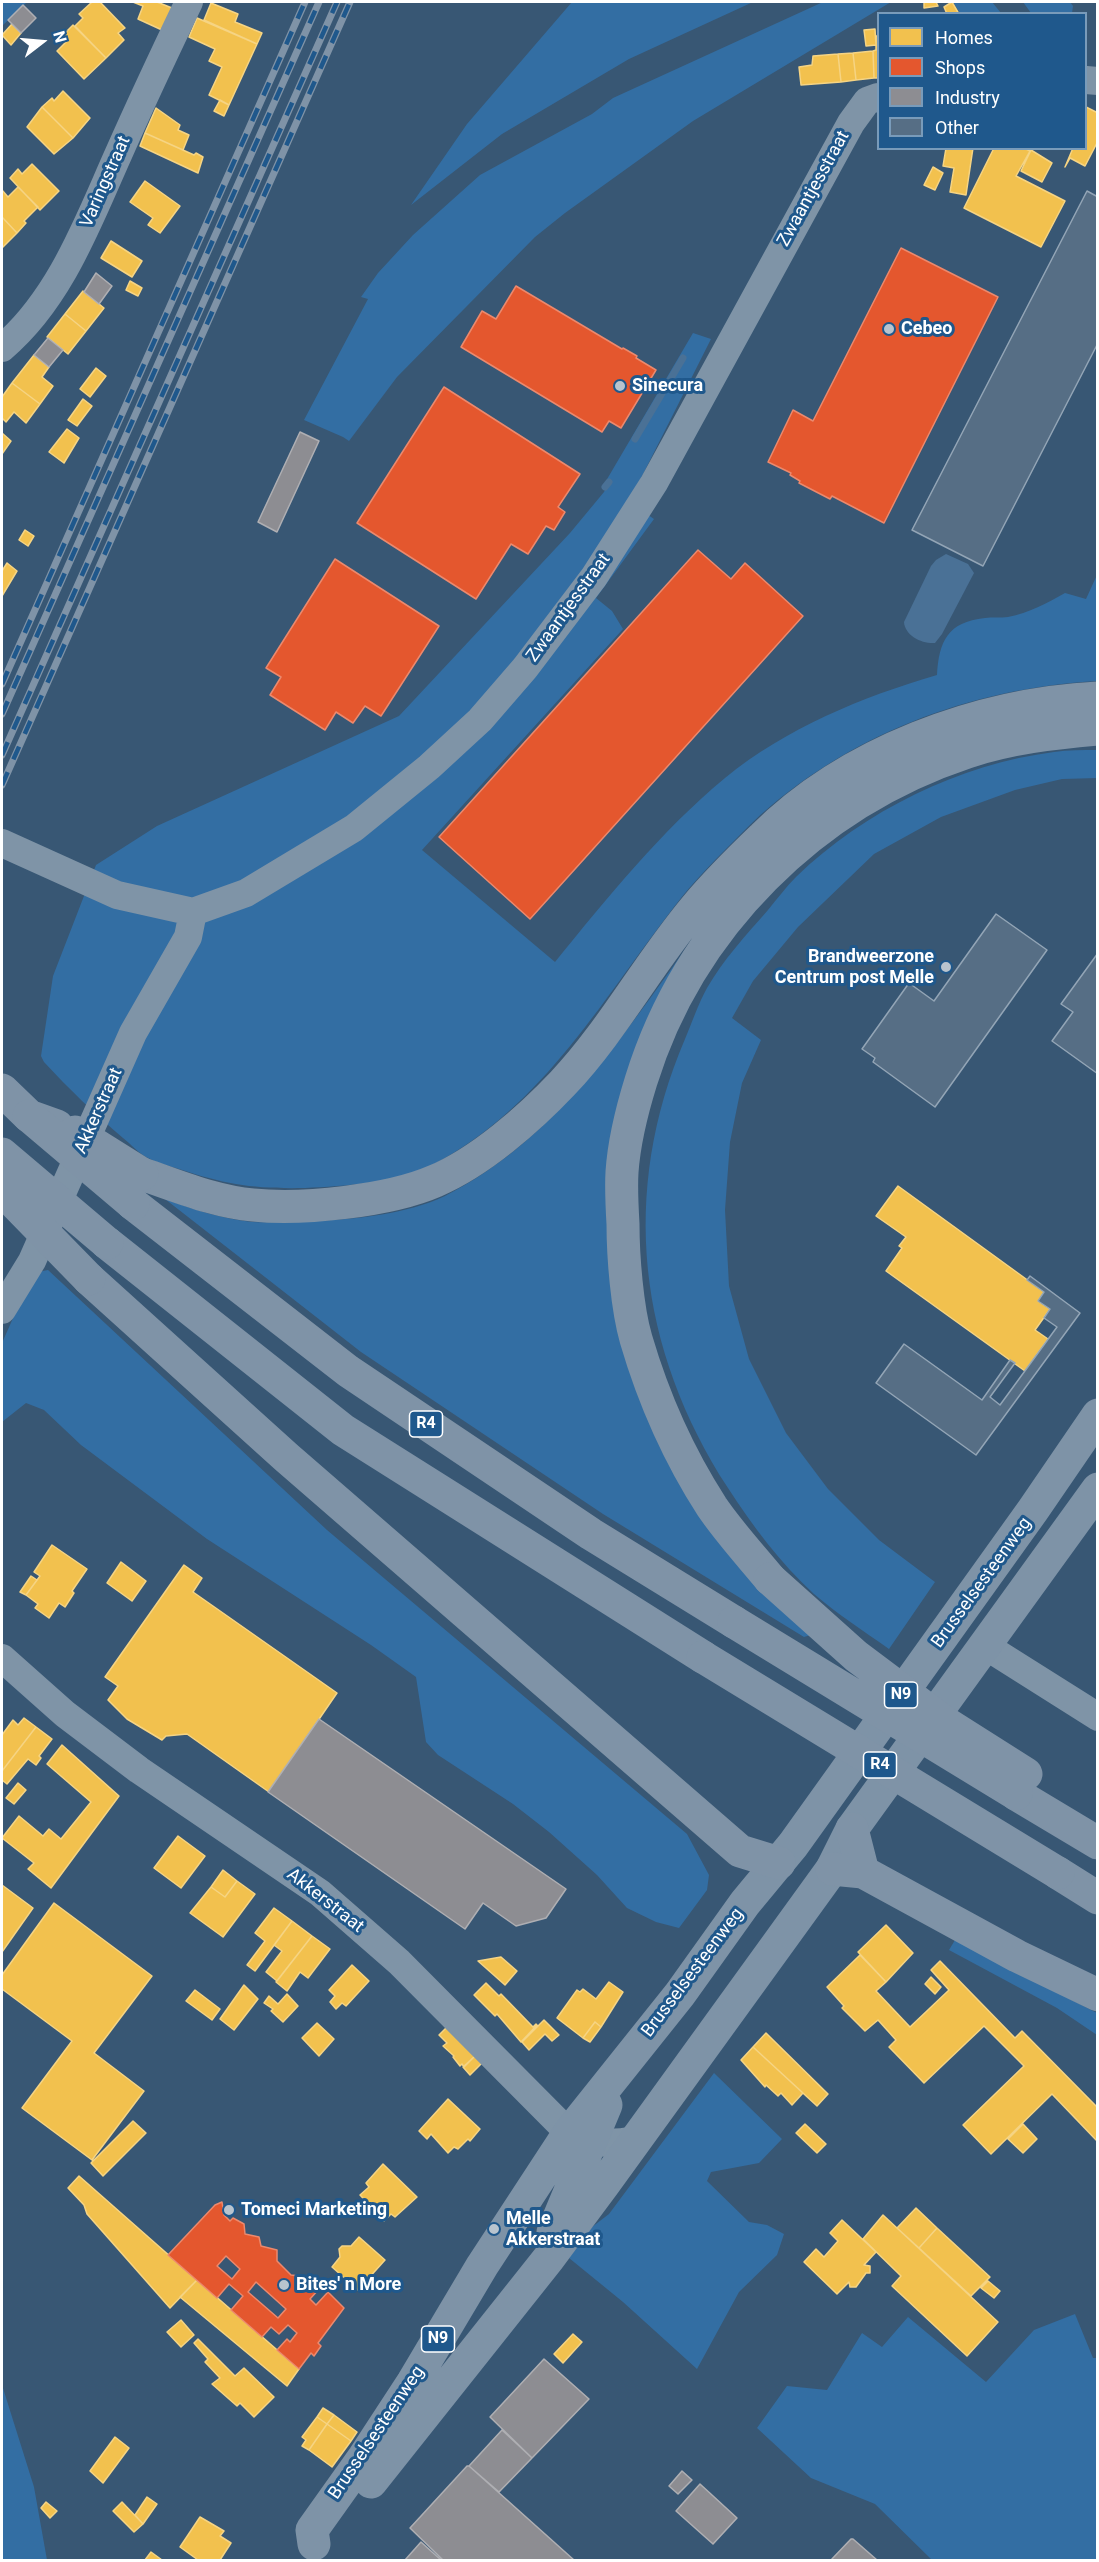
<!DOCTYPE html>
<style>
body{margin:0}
#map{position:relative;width:1099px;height:2562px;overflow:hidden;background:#385774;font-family:Roboto,sans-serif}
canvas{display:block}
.frame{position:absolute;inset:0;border:3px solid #fff;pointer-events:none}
.legend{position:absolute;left:877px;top:12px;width:210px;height:138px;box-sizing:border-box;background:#1f588c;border:2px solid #799bba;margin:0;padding:8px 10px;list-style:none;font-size:18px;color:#fff}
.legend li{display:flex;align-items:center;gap:12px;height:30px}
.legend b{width:30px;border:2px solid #799bba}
.north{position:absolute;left:12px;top:12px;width:60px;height:60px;-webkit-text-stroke:4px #1f588c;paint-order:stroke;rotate:74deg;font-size:16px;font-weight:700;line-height:24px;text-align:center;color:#fff}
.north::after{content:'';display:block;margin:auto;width:21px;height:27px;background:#fff;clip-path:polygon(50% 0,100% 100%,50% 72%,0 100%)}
</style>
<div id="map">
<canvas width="1099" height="2562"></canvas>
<div class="frame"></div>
<ul class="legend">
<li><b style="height:16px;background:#f2c14e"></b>Homes</li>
<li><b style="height:16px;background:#e4572e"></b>Shops</li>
<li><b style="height:16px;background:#8d8d92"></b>Industry</li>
<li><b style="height:16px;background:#566e85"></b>Other</li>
</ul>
<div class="north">N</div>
</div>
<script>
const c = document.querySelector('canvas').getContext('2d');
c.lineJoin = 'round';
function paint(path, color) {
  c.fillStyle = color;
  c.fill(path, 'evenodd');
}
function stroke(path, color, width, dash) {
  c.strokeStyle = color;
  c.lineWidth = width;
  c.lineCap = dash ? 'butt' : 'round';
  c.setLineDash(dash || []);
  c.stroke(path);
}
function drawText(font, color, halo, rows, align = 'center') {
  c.font = font + ' Roboto,sans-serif';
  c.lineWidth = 6;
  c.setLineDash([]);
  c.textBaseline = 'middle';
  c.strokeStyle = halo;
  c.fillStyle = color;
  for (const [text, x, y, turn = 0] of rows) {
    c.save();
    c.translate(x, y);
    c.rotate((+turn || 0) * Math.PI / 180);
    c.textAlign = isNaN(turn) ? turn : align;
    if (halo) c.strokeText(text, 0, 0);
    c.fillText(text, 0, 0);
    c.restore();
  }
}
paint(new Path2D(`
 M2 2H27L2 26Z
 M572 2H753L629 59 502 134 411 205 467 124Z
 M823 2H891L693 121 565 213 535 237 397 377 349 441 343 437 304 420 368 299 361 297 378 273 413 235 480 175 592 114 613 98Z
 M953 2H992L1001 13H960Z
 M1023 2H1070L1073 6 1072 13H1031Z
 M693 333 711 339 629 502 654 519 596 598 612 611 623 629 422 850 555 962C607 898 661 831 725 778 786 728 862 697 937 675 939 642 947 622 985 618 992 617 1001 618 1008 617 1029 613 1047 603 1065 593L1086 599 1097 575V681C971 688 845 735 752 823 728 847 702 872 681 898 605 994 545 1107 432 1165 396 1183 345 1186 305 1188 255 1189 227 1185 179 1169 169 1166 157 1163 148 1158 139 1154 131 1144 123 1138 95 1114 69 1089 44 1062L41 1056 53 976 96 865 157 826 399 716 570 533 604 492 606 488 603 486Z
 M1097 750V778L1062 779 1015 790 941 817 874 854 798 927 753 981 732 1018 761 1040 742 1083 730 1142 725 1210 729 1286 749 1359 786 1433 828 1489 879 1540 935 1582 889 1649C864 1631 837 1614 814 1594 781 1564 752 1525 728 1488 638 1349 619 1193 685 1039 692 1023 698 1004 707 988 723 960 746 935 768 910 777 899 786 887 796 877 864 811 960 764 1054 752 1068 750 1083 750 1097 750Z
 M708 918 622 1103 659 1437 814 1634 804 1637 603 1514 361 1352 165 1199C193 1209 222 1219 252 1222 273 1223 295 1221 316 1221 358 1219 407 1214 445 1196 562 1137 633 1020 708 918Z
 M48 1270 327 1530 687 1834 709 1875 707 1890 679 1928 656 1922 627 1908 597 1875 549 1832 513 1804 438 1755 426 1742 416 1677 371 1645 207 1539 81 1445 44 1410 26 1403 2 1422V1343L33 1273Z
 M955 1940 1097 2013V2035L1057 2008 949 1950Z
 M714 2073 782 2139 759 2163 711 2172 707 2181 749 2222 767 2225 784 2234 777 2255 739 2292 697 2369 623 2302 569 2258 592 2227 609 2214Z
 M1075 2314 1093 2358H1097V2560H932L875 2504 811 2478 757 2428 787 2386 827 2390 862 2333 882 2347 908 2317 986 2382 1034 2330Z
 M2 2385 34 2487 47 2560H2Z`), '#336ea3');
paint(new Path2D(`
 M946 554 968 564 974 573 942 634 935 643C922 644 905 636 904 622L931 566 936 560Z`), '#4a7196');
const homes = new Path2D(`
 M92 2H100L125 28 118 33 124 40 106 58 75 26 83 18 79 14Z
 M133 2H157L172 8 162 30 138 19 143 6Z
 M924 2H936L938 6 924 8Z
 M952 2 959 14H947L944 7Z
 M211 3 238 14 235 22 262 33 257 44 204 20Z
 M197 18 257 44 229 105 209 95 222 67 209 61 215 49 189 37Z
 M12 24 21 33 11 45 2 35Z
 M73 25 106 58 84 79 57 51 68 40 63 35Z
 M875 29 876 45 866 46 864 30Z
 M876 36H878V78H874L873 51 876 50Z
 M873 51 874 78 856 80 853 53Z
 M853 53 856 80 841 82 838 54Z
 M838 54 841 82 801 85 799 67 812 65 813 56Z
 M63 91 90 118 73 138 42 107 52 98 54 101Z
 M220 100 229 105 224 116 214 111Z
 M42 107 73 138 54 154 27 127Z
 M1086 107 1098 113V141L1085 166 1070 158 1065 167 1073 148H1086Z
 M156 108 180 125 178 130 189 135 183 150 145 133Z
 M145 133 194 155 196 153 203 157 198 173 140 146Z
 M946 148H973L966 195 950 192 954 168 943 166Z
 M994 148H1024L1030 151 1016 176 1065 201 1041 247 964 208Z
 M1031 150 1052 163 1042 182 1021 171Z
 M32 164 59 191 40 210 10 178 18 169 22 174Z
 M933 167 943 173 935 190 924 185Z
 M145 181 180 206 160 233 148 225 153 218 130 202Z
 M18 187 38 207 24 221 26 223 17 233 2 217V190L8 197Z
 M2 217 17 233 2 248Z
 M111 241 142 261 132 277 101 258Z
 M130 281 142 288 138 296 126 290Z
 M83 291 104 308 86 331 65 314Z
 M65 314 86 331 68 354 47 337Z
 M34 355 49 367 42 377 53 386 40 404 12 383Z
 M96 368 106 376 90 397 80 389Z
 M12 383 40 404 26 423 14 412 6 422 2 418V397Z
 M83 399 92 406 77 426 68 420Z
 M67 429 79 438 64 463 49 452Z
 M2 433 11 441 2 454Z
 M25 530 34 536 28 546 19 540Z
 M7 563 17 571 2 596V571Z
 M898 1186 1044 1292 1038 1301 1050 1309 1035 1330 1048 1339 1025 1371 886 1271 902 1248 899 1246 906 1237 876 1216Z
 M52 1545 87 1569 72 1591 74 1593 65 1607 59 1603 49 1618 35 1608 38 1604 26 1595 40 1576 34 1572Z
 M121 1562 146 1581 132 1601 107 1583Z
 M184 1565 202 1578 193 1592 337 1693 269 1792 187 1734 166 1736 162 1740 127 1719 108 1700 118 1686 105 1677Z
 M31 1576 37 1580 26 1595 20 1592Z
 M24 1718 36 1727 2 1771V1735L13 1720 18 1725Z
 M36 1727 52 1739 39 1756 41 1758 36 1765 28 1759 7 1784 2 1780V1771Z
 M62 1745 119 1796 51 1888 28 1869 34 1863 2 1838 19 1816 43 1836 49 1829 61 1839 91 1802 47 1764Z
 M18 1783 26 1790 14 1804 6 1798Z
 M178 1836 205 1856 181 1888 154 1868Z
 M223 1870 237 1881 225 1897 211 1887Z
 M237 1881 255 1894 223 1937 190 1913 211 1887 225 1897Z
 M2 1885 33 1908 2 1952Z
 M54 1903 152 1976 94 2053 144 2091 92 2160 22 2108 72 2041 2 1989V1975Z
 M274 1908 292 1921 255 1971 247 1965 265 1941 255 1933Z
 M292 1921 312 1936 277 1981 266 1972 282 1951 274 1945Z
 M886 1925 913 1953 886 1982 858 1952Z
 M312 1936 330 1949 308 1978 300 1972 287 1991 276 1982Z
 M860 1955 886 1982 876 1991 910 2027 949 1990 931 1970 940 1961 1015 2038 1022 2031 1098 2108V2142L1052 2094 991 2154 963 2125 1024 2066 984 2026 924 2083 889 2047 896 2040 878 2020 865 2031 842 2008 844 2006 827 1987Z
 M501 1957 517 1971 505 1985 478 1961Z
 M352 1965 369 1981 346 2006 342 2003 336 2009 330 2002 335 1996 329 1990Z
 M931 1977 941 1987 935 1994 925 1984Z
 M609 1982 623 1992 601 2027 595 2022 583 2038 557 2018 577 1990 580 1992 583 1989 596 1999Z
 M486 1983 499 1996 501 1994 533 2027 536 2024 537 2025 521 2042 497 2014 495 2016 474 1995Z
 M244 1985 258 1999 234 2030 220 2019Z
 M195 1990 220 2009 212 2020 186 2001Z
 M287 1994 298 2006 283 2022 271 2011 273 2009 264 2003 269 1996 278 2004Z
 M544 2020 559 2035 552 2041 545 2034 529 2050 522 2042Z
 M595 2022 601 2027 590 2042 583 2038Z
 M317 2023 334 2039 319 2056 302 2038Z
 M448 2026 476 2055 464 2067 462 2064 460 2066 453 2057 454 2056 443 2046 447 2043 439 2035Z
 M766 2033 828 2094 817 2106 753 2047Z
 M753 2047 803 2093 792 2105 781 2093 778 2096 766 2085 765 2087 741 2060Z
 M475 2056 482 2063 470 2075 463 2067Z
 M448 2099 480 2129 470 2141 468 2139 458 2149 454 2147 448 2153 431 2134 427 2139 419 2131Z
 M133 2121 146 2133 103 2176 91 2163Z
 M805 2124 826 2144 817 2153 796 2133Z
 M1023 2124 1037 2139 1023 2153 1008 2139Z
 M383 2164 417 2197 395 2217 391 2214 384 2221 360 2195 369 2187 366 2183Z
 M79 2176 197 2280 170 2308 87 2214 84 2205 68 2188Z
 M916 2208 937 2228 919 2248 897 2228Z
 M883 2215 998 2322 967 2356 892 2286 901 2276 863 2239Z
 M842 2220 876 2252 864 2265 870 2266V2273H866L856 2287H850L849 2282 837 2294 804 2262 816 2249 824 2257 838 2241 830 2233Z
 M937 2228 990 2277 971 2296 919 2248Z
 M359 2237 385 2260 358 2290 332 2267 340 2257 339 2249 342 2246H351Z
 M197 2280 299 2369 287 2386 180 2297Z
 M988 2281 1000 2291 994 2298 981 2288Z
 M181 2320 194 2335 181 2347 167 2332Z
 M573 2334 582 2342 563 2363 554 2354Z
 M198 2339 235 2376 244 2368 274 2397 254 2417 240 2403 237 2406 212 2384 220 2378 205 2362 208 2359 194 2343Z
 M323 2408 334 2415 327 2424 317 2417Z
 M334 2415 357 2432 351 2441 327 2424Z
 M317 2417 327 2424 309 2450 302 2446 306 2440 302 2437Z
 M327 2424 351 2441 332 2467 309 2450Z
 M115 2437 129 2448 103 2483 90 2471Z
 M147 2497 157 2504 143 2524 135 2515Z
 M46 2502 57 2511 50 2518 41 2508Z
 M122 2502 143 2524 134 2532 113 2511Z
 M200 2517 224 2531 220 2536 231 2543 220 2560H198L180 2547Z
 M151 2552 162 2560H145Z`);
paint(homes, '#f2c14e');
stroke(homes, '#f6d483', 1.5);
const shops = new Path2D(`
 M901 248 998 297 884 523 832 496 830 499 799 483 800 481 790 475 791 473 768 462 793 410 813 421Z
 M516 286 622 349 623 348 637 356 636 358 656 370 621 428 609 421 602 432 461 347 482 311 496 319Z
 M444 387 580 474 558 507 565 512 554 530 546 526 528 554 511 544 476 599 357 523Z
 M698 550 731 579 745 563 803 616 530 919 439 837Z
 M335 559 439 626 381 716 365 706 353 723 336 712 325 730 270 695 281 677 266 668Z
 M222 2202 224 2215 230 2221 233 2218 244 2224 245 2234 259 2237 261 2246 277 2250V2261L291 2275 307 2277 309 2287 319 2289 310 2299 316 2305 328 2292 344 2308 318 2343 321 2346 314 2356 311 2353 299 2369 277 2350 287 2339 290 2342 297 2333 288 2325 279 2334 271 2327 262 2337 231 2310 243 2296 229 2284 217 2298 168 2255 215 2205ZM226 2256 240 2269 232 2279 217 2266ZM256 2282 286 2309 278 2318 248 2292Z`);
paint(shops, '#e4572e');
stroke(shops, '#ec896d', 1.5);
const industry = new Path2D(`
 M23 5 36 18 21 33 8 20Z
 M96 273 112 286 99 304 84 292Z
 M48 338 63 350 49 367 34 355Z
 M300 432 319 441 277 532 258 522Z
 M319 1719 566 1889 546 1918 516 1926 483 1903 465 1929 268 1792Z
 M544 2359 589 2399 532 2458 490 2417Z
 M502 2430 532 2458 499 2492 469 2466Z
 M467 2466H469L574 2560H443L410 2528Z
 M682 2471 692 2480 678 2494 669 2486Z
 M700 2484 737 2518 713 2544 676 2511Z
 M851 2539H853L877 2560H831Z
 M421 2542 441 2560H405Z`);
paint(industry, '#8d8d92');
stroke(industry, '#afafb3', 1.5);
stroke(new Path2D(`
 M635 439 683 358
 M605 487 609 482`), '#4a7196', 7);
const building = new Path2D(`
 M1087 191 1098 197V343L983 566 912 530Z
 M996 914 1047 950 935 1107 873 1062 875 1058 862 1049 909 983 934 1001Z
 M1098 953V1074L1052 1041 1073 1012 1061 1004Z
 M1030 1276 1080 1313 976 1455 876 1383 904 1344 982 1400 1010 1360 1015 1363 990 1397 1000 1405 1057 1327 1044 1318 1050 1309 1038 1301 1044 1292 1027 1280Z`);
paint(building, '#566e85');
stroke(building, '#93a5b6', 1.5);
stroke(new Path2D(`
 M1086 80 1098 81
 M2 348C60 299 88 222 118 155 141 103 165 52 189 2
 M2 843 117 895 193 912 246 893 354 828 429 767 480 720 525 668 594 577 654 483 851 123 867 101 878 97
 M2 1310 32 1261 133 1033 188 937 193 912
 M984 1645 1098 1717
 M2 1658 65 1714 139 1770 320 1893 399 1962 569 2133C590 2145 613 2144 636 2140`), '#7f94a7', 28);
stroke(new Path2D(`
 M553 2232 606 2105
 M371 2482 549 2258 604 2184 832 1869 852 1829 1098 1489
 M314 2544 312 2530 364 2457 413 2382 482 2266 569 2133 680 1994 745 1903 793 1845 1033 1510 1098 1415`), '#7e93a7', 33);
stroke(new Path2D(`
 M2 1090 29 1116 57 1126
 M142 1174C178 1186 215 1202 253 1205 303 1210 389 1201 435 1181 480 1162 529 1119 563 1083 613 1030 648 964 695 908 716 883 740 859 763 837 848 752 979 704 1098 698
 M133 1204 348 1371 591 1534 734 1622
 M107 1243 343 1430 703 1657
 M89 1279 286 1457 740 1851 779 1863
 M770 1579C751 1556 729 1532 712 1507 679 1456 653 1397 636 1339 627 1308 623 1256 623 1224 622 1207 621 1189 622 1172 624 1142 632 1110 641 1081 689 926 813 803 967 752 1009 738 1053 733 1098 729
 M1016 1794 1098 1843
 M852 1829 863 1872
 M832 1869 863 1872 1017 1956 1098 1995
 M1058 1873 1098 1898`), '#7f93a7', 33);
const rail = new Path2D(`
 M2 684 305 2
 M2 714 319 2
 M2 755 337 2
 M2 785 350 2`);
stroke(rail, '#7f93a7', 7);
stroke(rail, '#1f588c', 4.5, [14]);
stroke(new Path2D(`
 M29 1116 133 1204
 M75 1132 142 1174
 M2 1154 107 1243
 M2 1190 89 1279
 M770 1579 856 1656 944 1722 1026 1774
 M734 1622 1016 1794
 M703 1657 1058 1873`), '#7f93a7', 33);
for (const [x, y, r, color] of [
 [889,329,6,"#b9c4ce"],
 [620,386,6,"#b9c4ce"],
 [946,967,6,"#b9c4ce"],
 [229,2210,6,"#b9c4ce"],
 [494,2229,6,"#b9c4ce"],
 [284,2285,6,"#b9c4ce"]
]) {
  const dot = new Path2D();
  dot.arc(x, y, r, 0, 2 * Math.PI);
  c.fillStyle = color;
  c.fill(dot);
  stroke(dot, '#1f588c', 2);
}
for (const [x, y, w] of [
 [426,1424,33],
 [901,1695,33],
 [880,1765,33],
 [438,2339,33]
]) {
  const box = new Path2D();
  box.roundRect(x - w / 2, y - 13, w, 26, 4.5);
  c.fillStyle = '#1f588c';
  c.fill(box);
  stroke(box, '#fff', 1.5);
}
drawText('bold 16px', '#fff', null, [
 ["R4",426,1424],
 ["N9",901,1695],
 ["R4",880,1765],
 ["N9",438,2339]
]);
drawText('18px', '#fff', '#1f588c', [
 ["Varingstraat",106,182,-66],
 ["Zwaantjesstraat",814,189,-61],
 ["Zwaantjesstraat",569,608,-54],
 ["Akkerstraat",99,1111,-66],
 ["Brusselsesteenweg",982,1583,-54],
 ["Akkerstraat",325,1901,38],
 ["Brusselsesteenweg",693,1973,-53],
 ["Brusselsesteenweg",377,2433,-56]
]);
drawText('bold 18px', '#fff', '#1f588c', [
 ["Cebeo",901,329],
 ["Sinecura",632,386],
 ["Brandweerzone",934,957,"right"],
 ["Centrum post Melle",934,978,"right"],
 ["Tomeci Marketing",241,2210],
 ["Melle",506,2219],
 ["Akkerstraat",506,2240],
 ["Bites' n More",296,2285]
], 'left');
</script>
